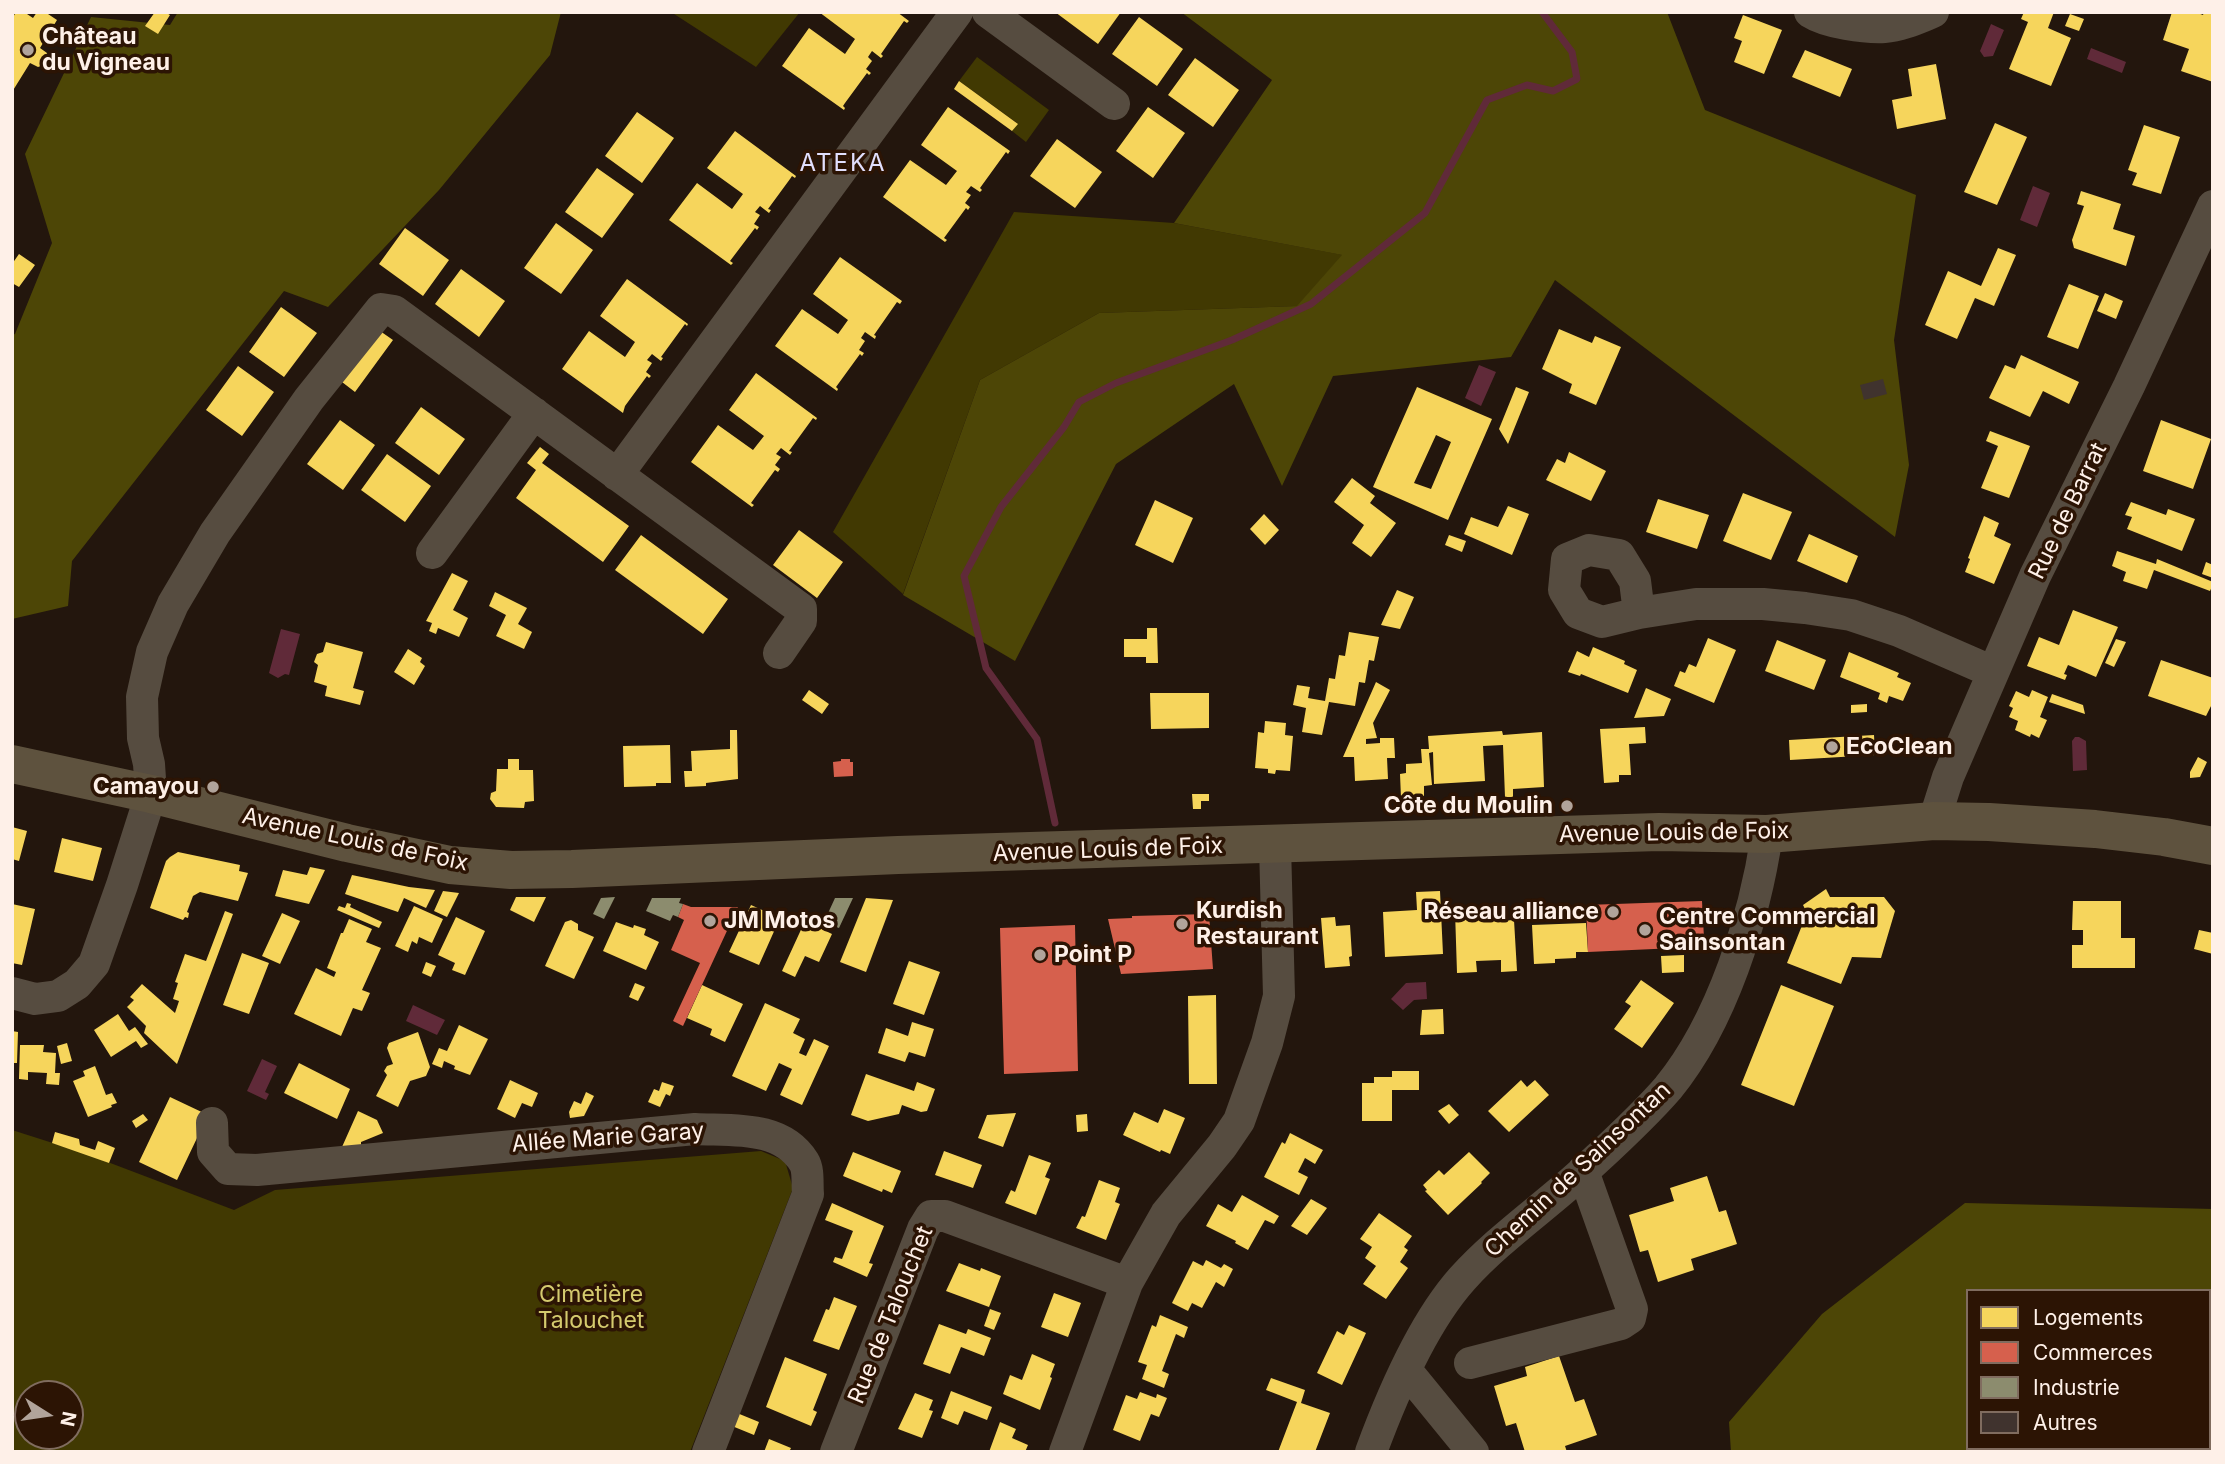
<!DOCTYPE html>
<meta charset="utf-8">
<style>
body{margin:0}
#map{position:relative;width:2225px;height:1464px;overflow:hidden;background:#23160d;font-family:Inter,sans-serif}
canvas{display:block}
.frame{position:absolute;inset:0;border:14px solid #fef0e8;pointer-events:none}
.legend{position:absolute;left:1966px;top:1289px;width:245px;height:161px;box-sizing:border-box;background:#2c1404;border:2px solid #806c5f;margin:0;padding:9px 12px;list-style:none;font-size:21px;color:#fef0e8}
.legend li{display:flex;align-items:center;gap:14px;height:35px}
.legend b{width:35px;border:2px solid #806c5f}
.north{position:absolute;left:14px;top:1380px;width:70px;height:70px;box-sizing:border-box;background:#2c1404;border:2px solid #806c5f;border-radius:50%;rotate:102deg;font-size:19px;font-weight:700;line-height:28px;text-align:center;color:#fef0e8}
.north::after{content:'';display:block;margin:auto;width:24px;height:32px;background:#b1a49b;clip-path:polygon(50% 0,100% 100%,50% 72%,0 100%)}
</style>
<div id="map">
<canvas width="2225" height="1464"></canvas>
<div class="frame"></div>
<ul class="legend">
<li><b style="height:19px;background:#f6d55c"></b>Logements</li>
<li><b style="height:19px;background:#d6604d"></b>Commerces</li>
<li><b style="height:19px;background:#8c8c6e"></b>Industrie</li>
<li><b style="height:19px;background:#40332e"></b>Autres</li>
</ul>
<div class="north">N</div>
</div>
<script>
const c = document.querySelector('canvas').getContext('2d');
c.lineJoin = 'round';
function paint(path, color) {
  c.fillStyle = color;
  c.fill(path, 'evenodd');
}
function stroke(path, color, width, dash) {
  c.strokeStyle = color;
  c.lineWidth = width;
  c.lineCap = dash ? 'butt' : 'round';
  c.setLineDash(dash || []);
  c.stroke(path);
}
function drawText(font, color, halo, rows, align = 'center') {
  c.font = font + ' Inter,sans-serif';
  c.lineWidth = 7;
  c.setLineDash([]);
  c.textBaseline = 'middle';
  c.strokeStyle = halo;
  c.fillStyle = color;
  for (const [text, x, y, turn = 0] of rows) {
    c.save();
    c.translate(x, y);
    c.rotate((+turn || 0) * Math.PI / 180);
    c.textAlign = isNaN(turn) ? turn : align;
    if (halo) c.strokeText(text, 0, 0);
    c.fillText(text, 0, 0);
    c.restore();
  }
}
paint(new Path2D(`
 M671 12H800L756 67Z
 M977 57 1049 110 1026 142 1012 131 1017 123 959 81Z
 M1014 212 1174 223 1343 255 1298 306 1099 313 980 380 903 594 833 532Z
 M12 1130 84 1153 234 1210 275 1190 761 1151 785 1161 793 1188 690 1452H12ZM28 1394H70V1436H28Z`), '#413902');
paint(new Path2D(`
 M178 12H561L550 55 439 190 328 307 284 291 72 561 68 606 12 619V335L15 334 52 243 25 154 91 17 170 25Z
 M1181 12H1667L1705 110 1916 195 1894 340 1909 465 1895 537 1555 280 1511 357 1333 376 1282 486 1234 384 1116 464 1015 661 903 595 980 380 1099 313 1297 306 1342 255 1174 223 1272 80Z
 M1965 1203 2213 1209V1452H1731L1729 1422 1822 1314ZM1968 1291H2209V1448H1968Z`), '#4d4606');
paint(new Path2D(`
 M1991 24 2004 30 1993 56 1984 57 1980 51Z
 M2091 48 2126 62 2122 73 2087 59Z
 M2033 186 2050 193 2037 227 2020 220Z
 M1479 365 1496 372 1481 406 1465 398Z
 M281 629 300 634 289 675 285 674 278 678 269 673Z
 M2075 737H2079L2086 741 2087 770 2073 771 2072 741Z
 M1426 982 1427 999 1414 1000 1403 1010 1391 999 1406 983Z
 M413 1005 445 1020 437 1035 406 1021Z
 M262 1059 277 1066 265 1092 269 1094 266 1100 247 1091Z`), '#602a39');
paint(new Path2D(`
 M16 12H24L33 18 37 12H45L57 20 40 48 47 53 48 60 44 65 38 67 30 63 12 92V19Z
 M155 12H165L170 15 158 34 145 26Z
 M819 12H897L909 21 907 23 904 21 881 54 883 56 881 58 872 51 868 57 872 61 866 69 871 73 869 75 867 73 845 103 843 106 845 108 844 110 782 66 809 28 845 54 855 39Z
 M1055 12H1121L1098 44Z
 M2024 12H2054L2048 28 2071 38 2051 86 2009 69 2028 22 2021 19Z
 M2172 12H2195L2203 15 2204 12H2213L2211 53 2213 54V82L2181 71 2189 49 2163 40Z
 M2070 14 2084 19 2079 31 2065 26Z
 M1743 15 1782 30 1764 74 1734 62 1742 41 1734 38Z
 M1139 17 1183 49 1157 86 1112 54Z
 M1805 50 1852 69 1840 97 1792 77Z
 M1195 58 1239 90 1213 127 1168 95Z
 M1936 64 1946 119 1897 129 1892 100 1912 96 1908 69Z
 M959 81 1018 124 1012 131 954 89Z
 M948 107 1010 151 1008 154 1006 152 1001 159 980 188 982 190 980 192 971 186 966 192 971 195 965 203 970 207 968 210 966 208 944 238 947 240 945 242 883 197 910 160 946 185 957 171 921 145Z
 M1148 107 1185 133 1153 178 1116 151Z
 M637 112 674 138 642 183 605 156Z
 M1995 123 2027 137 1997 205 1964 192Z
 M2144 125 2180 137 2161 194 2132 185 2137 173 2128 170Z
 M735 131 796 176 795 178 792 176 790 179 768 209 771 210 769 213 760 206 755 212 760 215 754 224 759 227 757 230 755 228 730 261 733 263 731 265 669 220 697 183 732 209 743 194 707 168Z
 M1057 139 1102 172 1075 208 1030 176Z
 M597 168 634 194 602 238 565 212Z
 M2081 191 2121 204 2113 229 2135 236 2126 266 2074 248 2072 240 2084 206 2077 204Z
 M556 223 593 250 561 294 524 268Z
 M405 228 449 260 423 296 379 264Z
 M1998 248 2016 255 1994 306 1975 298 1957 339 1925 325 1948 271 1981 286Z
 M19 254 35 265 19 287 12 283V264Z
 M840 257 902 301 900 304 897 302 874 335 876 336 875 339 865 332 861 338 865 341 859 350 864 353 862 356 860 354 836 387 838 389 837 391 775 346 802 309 838 334 848 320 813 294Z
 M461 269 505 301 479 337 435 304Z
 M627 279 688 324 687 326 685 324 661 357 663 358 661 361 652 354 647 360 652 363 646 372 651 376 649 378 647 376 625 406 623 413 562 369 589 331 625 357 635 342 600 316Z
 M2069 284 2099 296 2078 349 2047 337Z
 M2105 293 2123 301 2116 319 2097 311Z
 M281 307 317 333 284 377 249 352Z
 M1559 329 1592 343 1595 336 1621 347 1596 405 1569 393 1572 384 1542 369Z
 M380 331 393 340 355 392 342 382Z
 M2021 355 2079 382 2069 404 2043 391 2030 417 1989 398 2005 365 2015 369Z
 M238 366 274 392 242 436 206 410Z
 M756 373 817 418 816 420 813 418 789 451 792 452 790 455 781 448 776 454 781 457 775 465 780 469 778 472 775 470 751 503 754 505 752 507 691 462 718 425 753 450 764 436 729 410Z
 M1417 387 1492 419 1448 520 1373 487ZM1436 435 1451 442 1431 489 1414 483Z
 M1516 387 1529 392 1508 444 1499 429Z
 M421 407 465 439 439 475 395 443Z
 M340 420 375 445 343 490 307 464Z
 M2161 420 2211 439 2193 489 2143 471Z
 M1990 431 2030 446 2009 498 1981 488 1998 446 1986 441Z
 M540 447 549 454 542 463 629 526 603 562 516 498 536 470 527 463Z
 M1569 452 1606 471 1591 501 1546 480 1557 459 1565 463Z
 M387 454 431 486 405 522 361 490Z
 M1352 478 1375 496 1370 503 1396 523 1371 557 1352 543 1364 525 1334 502Z
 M1743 493 1792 512 1771 560 1723 541Z
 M1658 499 1709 515 1697 549 1646 532Z
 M1155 500 1193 518 1173 563 1135 545Z
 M2131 502 2166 515 2168 509 2195 519 2182 551 2127 529 2132 517 2125 515Z
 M1508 506 1529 514 1512 555 1464 534 1471 517 1498 527Z
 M1264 514 1279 530 1265 545 1250 529Z
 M1984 516 1999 523 1994 536 2011 544 1994 584 1965 572 1970 559 1968 558Z
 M799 530 843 562 817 598 773 565Z
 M1809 534 1858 556 1847 583 1797 561Z
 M641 535 728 599 703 634 615 570Z
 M1449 535 1466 541 1462 552 1445 545Z
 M2117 551 2156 564 2157 559 2213 582V584L2210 591 2154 570 2147 589 2123 581 2126 572 2112 566Z
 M2206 562 2213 565V578L2202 574Z
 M452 573 468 581 453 610 468 618 459 637 438 628 436 634 429 631 432 623 426 621Z
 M1397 590 1414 597 1400 629 1381 625Z
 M495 592 527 608 518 624 532 632 524 649 496 636 506 615 489 606Z
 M2073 610 2118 627 2096 677 2068 665 2064 674 2067 675 2065 680 2027 666 2039 637 2059 645Z
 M1147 628H1157L1158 663H1146V657H1124V639H1147Z
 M1349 632 1379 637 1374 661 1369 660 1365 683 1359 682 1355 706 1329 702 1322 735 1302 732 1306 708 1293 705 1297 685 1310 687 1308 698 1325 701 1329 678 1335 679 1339 655 1345 656Z
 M1708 638 1736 650 1714 703 1674 686 1680 671 1685 673 1689 664 1696 667Z
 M2116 639 2126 642 2114 667 2105 663Z
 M1777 640 1826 660 1814 690 1765 671Z
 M326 642 363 652 353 688 364 691 360 705 325 696 327 686 314 682 318 665 314 662 317 654 323 652Z
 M1593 647 1625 661 1624 664 1637 670 1628 693 1581 674 1580 676 1568 672 1577 651 1589 657Z
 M408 649 422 658 420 662 425 666 414 685 394 672Z
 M1849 652 1899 673 1897 677 1911 683 1903 701 1889 696 1887 703 1878 699 1880 693 1840 677Z
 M2161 660 2213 678V702L2206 716 2148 696Z
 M1376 682 1390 690 1373 723 1377 738 1366 739V744L1380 743V738H1394L1395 758H1387L1388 779 1355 781 1354 757H1343Z
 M1646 688 1671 699 1664 716 1634 718Z
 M809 690 829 704 822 714 802 700Z
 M2032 690 2048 697 2040 717 2047 720 2039 738 2031 734 2030 737 2015 730 2018 721 2009 717 2013 708 2009 706 2016 691 2029 697Z
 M1150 693H1209V728L1151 729Z
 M2052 694 2083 705 2085 714 2049 702Z
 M1867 704V712L1851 713V705Z
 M1265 721 1286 723 1285 735 1293 736 1290 771 1276 770 1275 774 1268 773V769L1255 768 1258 732 1264 733Z
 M1645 727 1646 743 1629 744 1631 775H1619V782L1604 783 1600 729Z
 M730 730H737L738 779 706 783V786L685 787 684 771H692L691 751 730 749Z
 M1502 731 1503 735 1542 732 1544 787 1513 789V797H1505L1503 745 1483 746 1485 781 1434 784 1433 752 1429 753 1432 785 1424 786V796L1401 798 1400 774 1406 773V764L1422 763 1421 749H1429L1428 736Z
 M1874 735 1875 755 1790 760 1789 740Z
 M670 745 671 783H656V786L624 787 623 746Z
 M2198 757 2207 762 2200 777 2190 778V772Z
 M508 759H519V770H533L534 801 525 802 524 808 496 807 490 799 491 793 496 791 497 769H508Z
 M1192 794H1209V801H1201V809H1193Z
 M12 827 27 831 19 861 12 859Z
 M62 838 102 848 93 881 54 872Z
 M178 852 240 865 239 871 248 873 238 901 200 892 193 896 187 912 189 913 188 918 185 917 183 920 150 908 166 861 170 857Z
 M310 867 325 870 309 904 275 896 283 870 307 875Z
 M352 875 409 887 435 890 426 908 404 898 398 912 345 894Z
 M1826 889 1830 897H1884L1895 911 1881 958 1852 957 1841 984 1787 963 1807 913 1803 905Z
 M443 891 459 893 447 917 434 911Z
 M1440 891 1443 954 1385 957 1383 912 1417 910 1416 892Z
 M516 897H546L534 922 510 910Z
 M866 898 893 900 866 972 840 962Z
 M2073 901H2121V938H2135V968H2072V945H2083V930H2072Z
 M347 903 351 904 350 907 382 922 379 928 337 910 339 906 345 908Z
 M12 904 35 909 22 965 12 963Z
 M751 905 780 918 759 965 729 952Z
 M414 906 443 919 432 943 419 937 417 944 412 941 408 952 395 946Z
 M225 911 233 914 177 1064 144 1033 146 1026 127 1007 134 1000 130 997 142 984 175 1013 179 1001 173 999 178 983 175 982 185 954 206 961Z
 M1455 911H1471V915L1499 913V921L1514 920 1517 971 1501 972V960L1476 961 1477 972 1457 973Z
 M282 913 300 921 280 964 262 956Z
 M456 917 485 931 465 975 452 970 455 963 438 955Z
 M1335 917 1336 926 1350 925 1352 956 1349 957 1350 966 1325 968 1321 918Z
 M349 919 372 929 366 942 381 948 362 990 370 993 362 1011 353 1008 341 1036 294 1014 316 968 334 977 336 972 327 968 341 933H343Z
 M571 920 578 924V930L594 937 574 979 545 966 565 922Z
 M805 921 832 934 819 962 805 956 795 977 782 971Z
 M616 922 633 928 634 925 646 929 644 935 659 942 646 970 603 951Z
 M1586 923 1588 952H1576V958L1555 959V963L1534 964 1532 925Z
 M2199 930 2213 933V954L2194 949Z
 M242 953 269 963 249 1014 223 1005Z
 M1684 955V972L1662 973 1661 956Z
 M909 961 940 972 924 1015 893 1004Z
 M426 962 436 966 431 977 422 973Z
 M1641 980 1674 1003 1642 1048 1614 1029 1631 1006 1625 1002Z
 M635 983 645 987 638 1001 629 997Z
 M702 985 743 1004 725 1042 710 1035 712 1029 687 1018Z
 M1781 985 1834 1006 1794 1106 1741 1085Z
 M1216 995 1217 1084H1189L1188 996Z
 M765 1003 800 1019 793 1033 805 1039 799 1053 806 1056 814 1039 829 1046 802 1105 780 1095 792 1069 779 1063 766 1091 732 1076Z
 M1443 1009 1444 1034 1420 1035 1422 1010Z
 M118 1014 129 1031 135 1027 148 1044 141 1048 136 1041 111 1057 94 1030Z
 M912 1022 934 1029 925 1057 909 1052 905 1062 878 1053 886 1028 908 1036Z
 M459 1025 488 1039 470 1075 454 1069 455 1066 444 1061 442 1068 432 1064 439 1048 447 1051Z
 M12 1031 18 1032 17 1063H12Z
 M418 1032 430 1067 426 1076 410 1081 398 1107 376 1096 387 1075 384 1071 387 1066 393 1064 387 1048 389 1043Z
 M67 1043 72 1061 61 1064 57 1046Z
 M20 1045H44L43 1052 56 1053 55 1073H60L59 1085 46 1084 47 1073 28 1072V1080L19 1079Z
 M299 1063 350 1089 337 1119 284 1093Z
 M95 1066 106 1095 112 1093 117 1103 111 1105 112 1107 88 1117 73 1081 85 1076 83 1071Z
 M1392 1071H1419V1090H1392V1121H1362V1083H1374V1077H1392Z
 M866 1074 914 1091 917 1082 935 1089 927 1111 921 1112 902 1105 899 1114 868 1121 851 1115Z
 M510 1080 538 1093 532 1107 522 1103 515 1118 497 1109Z
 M1521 1080 1527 1087 1535 1080 1549 1095 1509 1132 1488 1111Z
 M662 1082 674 1086 670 1096 666 1094 660 1107 648 1102 654 1089 659 1091Z
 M586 1092 594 1096 584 1116 570 1118 569 1112 574 1101 581 1104Z
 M170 1097 208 1115 177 1180 139 1162Z
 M1449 1104 1459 1115 1449 1124 1438 1111Z
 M1164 1109 1185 1118 1170 1154 1161 1150 1160 1152 1123 1135 1134 1112 1158 1123Z
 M358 1111 377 1120 383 1133 361 1142V1145L342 1147Z
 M1016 1113 1003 1147 978 1138 987 1115Z
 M143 1114 148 1120 136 1128 132 1121Z
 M1087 1114 1088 1131 1077 1132 1076 1115Z
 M55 1132 79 1139 80 1145 95 1150 98 1141 115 1148 109 1163 52 1143Z
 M1290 1133 1323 1150 1315 1164 1305 1158 1298 1172 1308 1177 1299 1195 1264 1177 1282 1142 1285 1144Z
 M944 1151 982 1165 973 1188 935 1175Z
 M853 1152 901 1171 892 1193 883 1189 882 1192 843 1176Z
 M1469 1152 1490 1173 1481 1182 1482 1183 1448 1215 1425 1191 1427 1190 1423 1185 1439 1170 1444 1175Z
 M1029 1155 1051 1163 1045 1177 1050 1179 1036 1215 1005 1203 1011 1190 1015 1192Z
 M1707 1176 1719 1212 1726 1210 1737 1244 1691 1259 1694 1270 1658 1282 1648 1250 1640 1252 1629 1215 1674 1201 1670 1188Z
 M1099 1180 1120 1188 1115 1202 1120 1204 1106 1240 1076 1228 1082 1216 1085 1217Z
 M1242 1195 1279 1216 1274 1224 1265 1220 1248 1250 1235 1243 1236 1241 1206 1226 1218 1204 1232 1212Z
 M1311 1199 1327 1208 1307 1235 1291 1226Z
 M832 1203 884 1226 869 1263 873 1264 867 1277 833 1262 835 1257 842 1259 853 1231 825 1220Z
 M1379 1213 1412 1236 1404 1247 1408 1250 1400 1262 1408 1268 1386 1299 1363 1284 1376 1266 1365 1258 1372 1247 1360 1239Z
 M1206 1260 1221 1268 1224 1264 1233 1269 1224 1287 1216 1282 1202 1308 1192 1303 1188 1311 1172 1303 1193 1261 1203 1266Z
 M959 1263 980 1271 981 1268 1001 1276 989 1307 946 1291Z
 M1054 1293 1081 1303 1068 1337 1041 1327Z
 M834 1297 857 1306 839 1350 813 1341 826 1309 829 1310Z
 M990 1309 1001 1313 994 1330 984 1326Z
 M1160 1315 1188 1327 1184 1338 1176 1334 1162 1371 1169 1374 1164 1388 1142 1379 1147 1365 1138 1362 1152 1325 1156 1327Z
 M939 1324 966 1334 968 1329 991 1338 984 1356 961 1347 950 1374 923 1364Z
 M1349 1325 1366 1333 1342 1385 1317 1373 1337 1331 1344 1335Z
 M1032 1354 1055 1364 1050 1377 1052 1378 1040 1410 1003 1394 1010 1375 1022 1380Z
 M1559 1356 1575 1402 1584 1399 1597 1435 1565 1446 1567 1452H1525L1516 1423 1506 1426 1494 1386 1527 1376 1525 1367Z
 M785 1357 827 1374 813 1410 817 1412 811 1426 766 1407Z
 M1271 1378 1305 1390 1301 1403 1330 1413 1315 1452H1278L1297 1402 1266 1390Z
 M951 1391 992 1407 987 1420 964 1411 958 1425 941 1418Z
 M1140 1392 1156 1398 1157 1394 1167 1398 1159 1417 1151 1414 1140 1441 1113 1430 1126 1395 1137 1399Z
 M915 1393 933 1400 929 1410 933 1411 922 1438 898 1429Z
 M737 1413 759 1422 754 1435 732 1426Z
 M1000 1422 1016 1429 1012 1438 1028 1445 1025 1452H989Z
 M769 1439 791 1448 789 1452H764Z`), '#f6d55c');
paint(new Path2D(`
 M841 759H850V762H853V776L834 777 833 762 841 761Z
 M1702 901 1704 938 1698 947 1588 952 1586 905Z
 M683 904 691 907H738L683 1026 673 1021 700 963 671 950 684 920 678 917Z
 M1209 914 1213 969 1121 974 1108 919 1132 918V916Z
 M1075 925 1078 1071 1004 1074 1000 928Z`), '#d6604d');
paint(new Path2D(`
 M615 897 604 919 593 914 601 898Z
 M652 898H681L679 903 683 904 678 917 673 915 670 921 646 911Z
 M835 898H853L839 928 824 922Z`), '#8c8c6e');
stroke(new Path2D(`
 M1055 823 1037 739 986 668 964 576 1001 507 1064 427 1079 402 1116 383 1232 340 1311 304 1425 213 1487 100 1527 85 1553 91 1577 79 1572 52 1542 12`), '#602a39', 7);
paint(new Path2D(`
 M1883 379 1887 394 1864 400 1860 385Z`), '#40332e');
stroke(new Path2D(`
 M988 12 1114 104
 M1810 12C1827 23 1865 28 1885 27 1901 26 1918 18 1933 12
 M617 475 957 12
 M432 553 534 413
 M1639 613 1635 581 1619 555 1589 550 1567 559 1564 590 1578 613 1602 622 1639 613 1696 604H1763L1805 608 1851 615 1899 631 1993 672
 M1934 821 1948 777 2035 576 2129 386 2213 206
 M12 993 35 999 58 996 77 984 94 964 122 885 151 794 149 764 143 738 142 697 152 652 173 604 215 533 309 399 381 309 394 311 801 609V621L779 653
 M212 1123 213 1152 228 1169 257 1170 695 1129C733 1131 781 1125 804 1162 809 1170 807 1185 808 1194L708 1452
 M1470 1363 1621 1324 1630 1318 1632 1309 1583 1171
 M1406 1370 1473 1452
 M836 1452 923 1229 931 1216H945L1127 1283
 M1065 1452 1127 1283 1166 1214 1222 1146 1239 1121 1267 1043 1279 996 1275 845
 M1371 1452C1392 1395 1422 1324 1462 1279 1499 1238 1545 1207 1585 1170 1613 1144 1643 1117 1668 1088 1722 1022 1755 917 1767 834`), '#564c40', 32);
stroke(new Path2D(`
 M12 764 151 794 347 843 450 865 511 870 572 869 898 855 1659 832 1767 834 1934 821 1989 822 2095 829 2164 837 2213 846`), '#5e523e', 38);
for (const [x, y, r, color] of [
 [28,50,7,"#b1a49b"],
 [1832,747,7,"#b1a49b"],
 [213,787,7,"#b1a49b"],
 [1567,806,7,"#b1a49b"],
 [1613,912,7,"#b1a49b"],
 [710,921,7,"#b1a49b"],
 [1182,924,7,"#b1a49b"],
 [1645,930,7,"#b1a49b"],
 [1040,955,7,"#b1a49b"]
]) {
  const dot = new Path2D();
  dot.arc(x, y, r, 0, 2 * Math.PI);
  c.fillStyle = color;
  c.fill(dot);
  stroke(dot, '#2c1404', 2.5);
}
drawText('bold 23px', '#fef0e8', '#2c1404', [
 ["Château",42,37],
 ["du Vigneau",42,63],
 ["EcoClean",1846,747],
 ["Camayou",199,787,"right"],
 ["Côte du Moulin",1553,806,"right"],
 ["Kurdish",1196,911],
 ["Restaurant",1196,937],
 ["Réseau alliance",1599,912,"right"],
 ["Centre Commercial",1659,917],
 ["Sainsontan",1659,943],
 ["JM Motos",724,921],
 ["Point P",1054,955]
], 'left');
drawText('23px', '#fef0e8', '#2c1404', [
 ["Rue de Barrat",2068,511,-64],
 ["Avenue Louis de Foix",1674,833,-1],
 ["Avenue Louis de Foix",355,840,12],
 ["Avenue Louis de Foix",1108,850,-2],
 ["Allée Marie Garay",608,1138,-4],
 ["Chemin de Sainsontan",1578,1170,-43],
 ["Rue de Talouchet",891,1315,-68]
]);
drawText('23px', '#d4ca6e', '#2c1404', [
 ["Cimetière",591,1295],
 ["Talouchet",591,1321]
]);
c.letterSpacing = '2px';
drawText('24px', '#e1dffd', '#2c1404', [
 ["ATEKA",843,164]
]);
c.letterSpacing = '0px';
</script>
